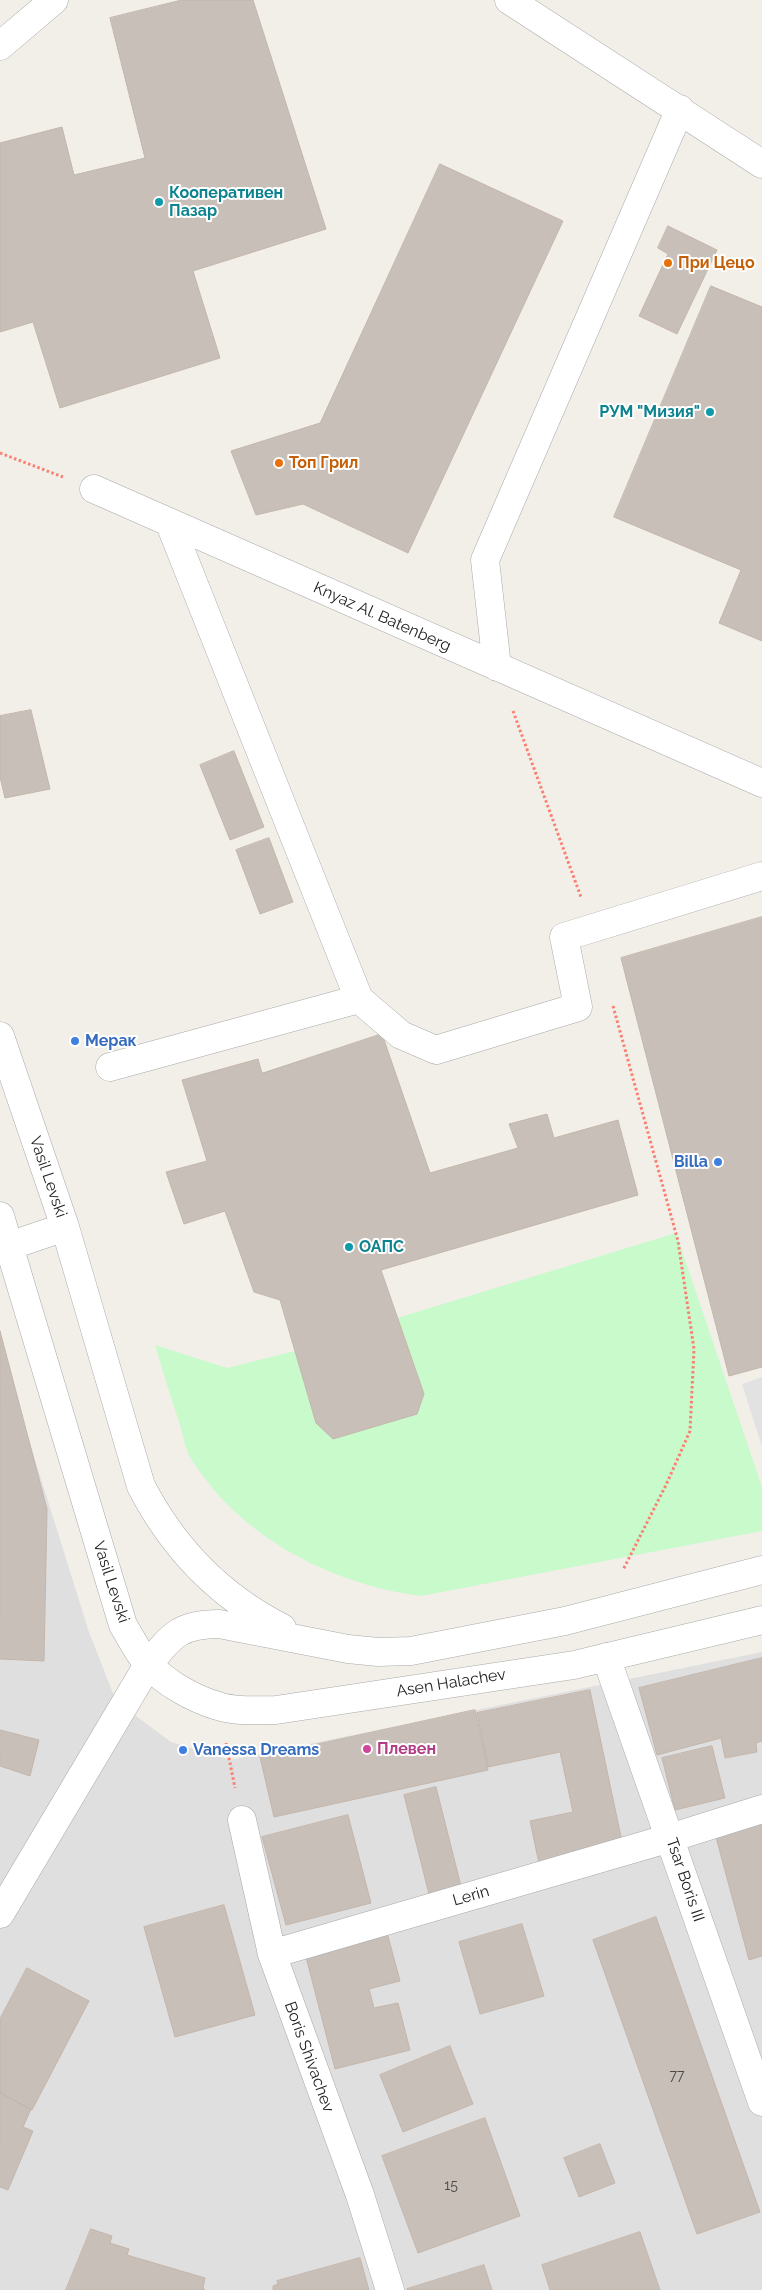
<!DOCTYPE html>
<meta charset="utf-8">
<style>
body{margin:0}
canvas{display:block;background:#f2efe9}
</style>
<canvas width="762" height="2290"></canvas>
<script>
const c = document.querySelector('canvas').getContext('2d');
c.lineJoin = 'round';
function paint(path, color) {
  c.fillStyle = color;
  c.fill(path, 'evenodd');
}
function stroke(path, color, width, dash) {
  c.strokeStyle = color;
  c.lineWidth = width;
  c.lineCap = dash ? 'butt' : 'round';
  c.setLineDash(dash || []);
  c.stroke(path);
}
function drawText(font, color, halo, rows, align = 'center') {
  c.font = font + ' Raleway,sans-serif';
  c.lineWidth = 4;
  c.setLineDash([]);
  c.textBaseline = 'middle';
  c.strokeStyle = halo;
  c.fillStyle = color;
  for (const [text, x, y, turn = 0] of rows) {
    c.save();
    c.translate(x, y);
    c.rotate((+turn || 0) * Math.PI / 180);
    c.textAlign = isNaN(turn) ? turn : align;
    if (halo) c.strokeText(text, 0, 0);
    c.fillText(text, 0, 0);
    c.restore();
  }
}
paint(new Path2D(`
 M0 1348 89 1632 116 1701 171 1742 230 1760 762 1652V2290H0Z`), '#e0dfdf');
paint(new Path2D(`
 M676 1233 762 1487V1531L421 1596C331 1584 240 1538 190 1457 185 1448 183 1435 180 1425 171 1398 163 1372 155 1345L227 1368 295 1351 316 1423 333 1439 417 1413 424 1394 397 1318Z`), '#c8facc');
paint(new Path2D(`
 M762 1377V1447L742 1384Z`), '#e2e2e2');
const building = new Path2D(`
 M182 0H253L326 229 193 271 220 358 60 408 33 322 0 332V143L62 127 74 175 145 158 110 18Z
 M440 164 563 221 408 553 303 504 256 515 231 451 320 423Z
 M668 226 717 250 677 334 639 316 668 254 658 248Z
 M711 286 762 307V641L719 623 741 570 614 517Z
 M31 710 50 789 5 798 0 777V716Z
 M234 751 264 827 230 840 200 765Z
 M269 838 293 902 260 914 236 850Z
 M762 917V1367L729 1376 621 958Z
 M382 1034 430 1173 518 1148 509 1124 547 1114 554 1138 618 1120 638 1195 381 1270 424 1394 417 1414 333 1439 316 1423 280 1300 254 1292 225 1211 184 1224 166 1172 207 1161 182 1080 258 1059 262 1073Z
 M0 1331 47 1509 44 1661 0 1659Z
 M762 1658V1741L756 1743 757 1752 725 1758 721 1738 657 1755 639 1688Z
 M590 1690 624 1851 540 1868 530 1821 573 1812 560 1752 488 1767 477 1713Z
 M475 1710 488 1770 274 1817 260 1757Z
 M0 1730 39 1740 30 1776 0 1766Z
 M712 1746 725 1798 675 1810 662 1758Z
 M436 1787 461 1886 429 1894 404 1795Z
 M762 1813V1956L749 1960 713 1826Z
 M348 1815 371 1903 286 1925 262 1837Z
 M224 1905 255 2015 175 2037 144 1927Z
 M656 1917 760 2212 697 2234 593 1940Z
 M522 1924 544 1996 480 2014 459 1942Z
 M388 1936 400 1981 369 1989 374 2008 398 2003 410 2050 335 2069 306 1957Z
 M27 1968 89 2001 32 2110 0 2093V2019Z
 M450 2046 473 2104 403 2132 380 2075Z
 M0 2093 31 2109 23 2127 33 2131 8 2190 0 2187Z
 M485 2118 520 2216 418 2253 382 2156Z
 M600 2144 615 2183 579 2197 564 2158Z
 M91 2229 112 2236 110 2243 129 2249 127 2255 205 2278 203 2288 205 2290H66Z
 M640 2232 660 2290H550L542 2265Z
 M360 2258 369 2290H273V2286L278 2284 277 2281Z
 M484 2265 492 2290H408L407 2289Z`);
paint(building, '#c7bfb8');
stroke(building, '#c4b6ab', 1);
const minor = new Path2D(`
 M509 0 762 164
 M0 46 54 0
 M94 489 762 783
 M497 667 485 560 680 109
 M359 999 401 1035 436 1050 578 1007 564 937 762 876
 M0 1036 65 1227 141 1486C173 1548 219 1596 282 1628
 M110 1067 359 999 170 524
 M0 1216 123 1625C131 1638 138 1653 148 1664 165 1683 194 1699 218 1706 236 1712 257 1710 276 1710L574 1665 762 1620
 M0 1249 65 1227
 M606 1657 762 2102
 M242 1820 272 1954 360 2195 390 2290
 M0 1914 148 1665C172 1635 180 1624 219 1624L348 1649 378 1652 411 1651 565 1621 762 1570
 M272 1954 670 1838 762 1809`);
stroke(minor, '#a9a9a9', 29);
stroke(new Path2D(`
 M0 453 63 477
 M513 711 581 897
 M613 1006 678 1241 694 1349 690 1431 666 1485 623 1570
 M226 1743 235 1788`), '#fa8072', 3, [2.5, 2.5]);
stroke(minor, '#fff', 28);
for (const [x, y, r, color] of [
 [159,202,5,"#0f9aa8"],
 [668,263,5,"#e8710a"],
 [710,412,5,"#0f9aa8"],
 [279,463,5,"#e8710a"],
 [75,1041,5,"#3f7fe0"],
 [718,1162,5,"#3f7fe0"],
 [349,1247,5,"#0f9aa8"],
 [367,1749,5,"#d1479c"],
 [183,1750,5,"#3f7fe0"]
]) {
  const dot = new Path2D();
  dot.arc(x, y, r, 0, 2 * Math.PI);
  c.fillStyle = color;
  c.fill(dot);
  stroke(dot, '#fff', 2);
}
drawText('14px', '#4b4948', null, [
 ["77",677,2076],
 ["15",451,2186]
]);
drawText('bold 16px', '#0d838f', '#fff', [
 ["Кооперативен",169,193],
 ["Пазар",169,211],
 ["РУМ \"Мизия\"",700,412,"right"],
 ["ОАПС",359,1247]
], 'left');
drawText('bold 16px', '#c56008', '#fff', [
 ["При Цецо",678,263],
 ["Топ Грил",289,463]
], 'left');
drawText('16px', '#222', '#fff', [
 ["Knyaz Al. Batenberg",382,617,24],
 ["Vasil Levski",48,1177,71],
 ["Vasil Levski",111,1582,72],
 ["Asen Halachev",451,1683,-9],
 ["Tsar Boris III",685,1880,71],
 ["Lerin",471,1896,-16],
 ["Boris Shivachev",309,2057,70]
]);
drawText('bold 16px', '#366cbe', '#fff', [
 ["Мерак",85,1041],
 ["Billa",708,1162,"right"],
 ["Vanessa Dreams",193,1750]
], 'left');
drawText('bold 16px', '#b23c85', '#fff', [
 ["Плевен",377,1749]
], 'left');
</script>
